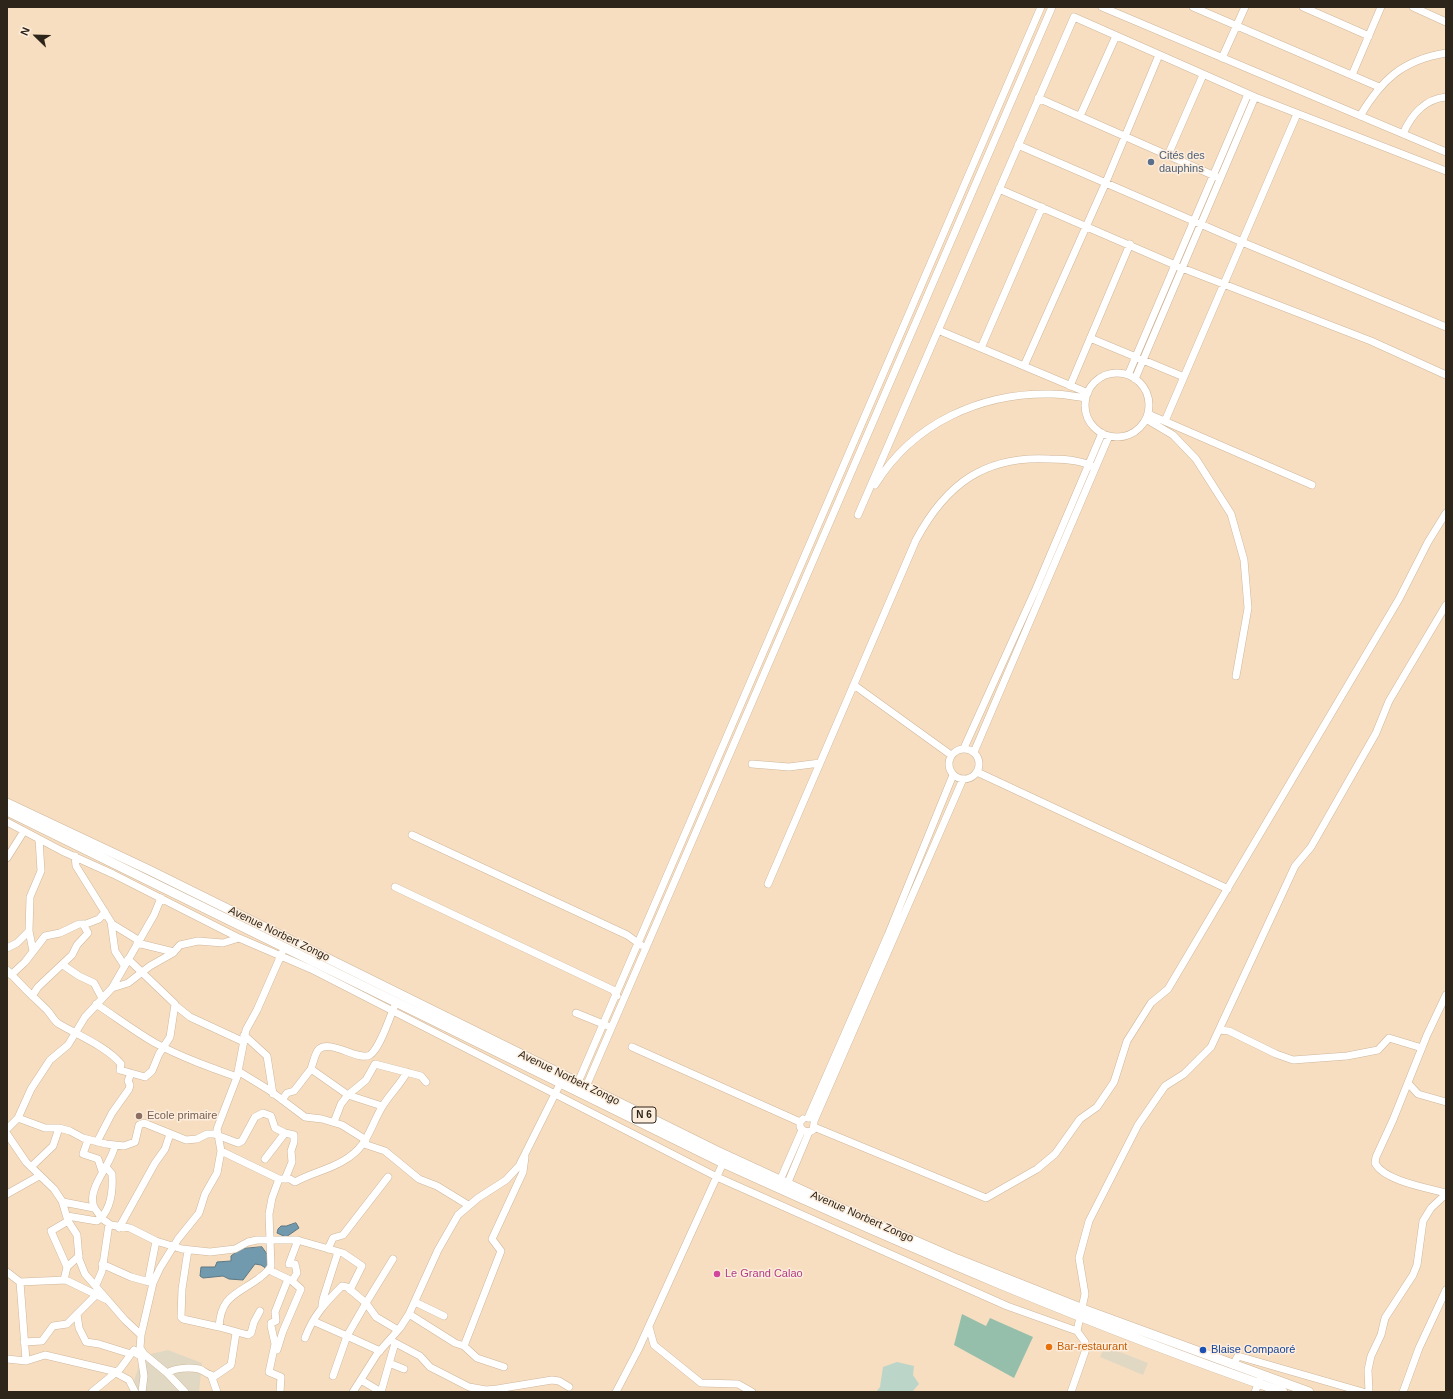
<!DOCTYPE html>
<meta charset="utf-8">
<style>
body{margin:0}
#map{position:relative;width:1453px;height:1399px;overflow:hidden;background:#f7dec1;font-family:Arial,sans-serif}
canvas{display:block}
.frame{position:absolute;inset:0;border:8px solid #2e251a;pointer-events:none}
.north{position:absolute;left:16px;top:16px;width:40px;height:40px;-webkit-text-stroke:3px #fceddc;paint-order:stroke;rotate:293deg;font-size:11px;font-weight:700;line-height:16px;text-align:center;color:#2e251a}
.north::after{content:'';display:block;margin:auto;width:14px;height:18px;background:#2e251a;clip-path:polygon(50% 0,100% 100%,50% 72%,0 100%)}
</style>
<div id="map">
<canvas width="1453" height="1399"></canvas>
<div class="frame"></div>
<div class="north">N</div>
</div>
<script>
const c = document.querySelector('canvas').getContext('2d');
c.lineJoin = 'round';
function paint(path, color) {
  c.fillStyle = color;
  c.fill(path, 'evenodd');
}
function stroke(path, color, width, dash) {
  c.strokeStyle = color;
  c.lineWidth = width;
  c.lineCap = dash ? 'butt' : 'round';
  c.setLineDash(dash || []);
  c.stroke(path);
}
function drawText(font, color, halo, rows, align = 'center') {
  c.font = font + ' Arial,sans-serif';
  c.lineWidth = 3;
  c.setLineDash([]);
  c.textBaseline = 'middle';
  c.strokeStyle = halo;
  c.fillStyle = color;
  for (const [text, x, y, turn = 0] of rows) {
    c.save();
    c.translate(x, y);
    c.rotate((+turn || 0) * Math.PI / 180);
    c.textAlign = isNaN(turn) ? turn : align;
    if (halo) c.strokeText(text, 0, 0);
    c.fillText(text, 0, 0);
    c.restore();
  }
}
paint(new Path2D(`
 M1105 1346 1148 1363 1143 1375 1100 1357Z
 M168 1350 202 1363 199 1392 133 1391 134 1381 142 1356Z`), '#e1d8c3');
paint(new Path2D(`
 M897 1362 914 1366 913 1375 919 1384 912 1392H876L880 1387 883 1367Z`), '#bbd5c8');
paint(new Path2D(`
 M962 1314 986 1326 990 1318 1033 1337 1014 1378 954 1345Z`), '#95bfab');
const water = new Path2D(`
 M296 1223 299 1228 286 1237 277 1233 278 1229 281 1226H286Z
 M262 1247 269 1257 267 1269 261 1265 255 1264 243 1280 229 1279 223 1276 203 1278 200 1276 201 1267H215L217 1262 231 1261V1256L240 1249Z`);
paint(water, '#719aae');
stroke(water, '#5d7782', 1);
const minor = new Path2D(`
 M1102 7 1446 152
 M1193 7 1379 87
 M1303 7 1369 36
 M1413 7 1446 22
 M1222 58 1245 7
 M1352 75 1381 7
 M1038 98 1217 177
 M1080 116 1116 36
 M1360 116C1382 79 1403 60 1446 53
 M1403 134C1411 115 1425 99 1446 97
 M1018 145 1242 242 1446 327
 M1168 155 1203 75
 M999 189 1182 268 1371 341 1446 375
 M938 330 1088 393
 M1090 338 1184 377
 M981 348 1042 207
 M1024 366 1106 182 1159 55
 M1085 405a32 32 0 1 1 64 0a32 32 0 1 1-64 0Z
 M1128 375 1248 94
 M1135 379 1255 97
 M1070 386 1130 244
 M1148 414 1312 485
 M1146 419 1173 435 1196 459 1231 514 1244 560 1248 608 1236 676
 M1165 421 1297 114
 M875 485C913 423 981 392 1053 394 1064 394 1076 397 1086 398
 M858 515 1074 17 1255 97 1446 171
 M854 685 951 755
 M964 748 1035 591 1102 433
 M949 764a15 15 0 1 1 30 0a15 15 0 1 1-30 0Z
 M974 752 1109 436
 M752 764 789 767 820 763
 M977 772 1228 889
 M7 822 62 851 113 874 239 938 311 969 717 1177 1007 1306 1077 1331 1085 1342 1086 1349 1071 1392
 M412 835 627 935 641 945
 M75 856 76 866 111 922 115 951 124 965
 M7 858 24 831
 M768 884 916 540C946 484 985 455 1050 459 1065 459 1083 460 1095 468
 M395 887 613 990 617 996
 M112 924 138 940
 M29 931 33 951
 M137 943 174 952
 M7 948 17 943 29 931 30 897 41 871 39 839
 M63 965 79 976 94 983 102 998
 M7 970C20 984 33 997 47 1010 51 1014 54 1021 59 1024 78 1035 107 1047 121 1064L120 1070 145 1077 152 1071 159 1054 170 1037 175 1004 128 959
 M11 975 25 962 45 936 60 933 79 924H86L99 919 105 912
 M112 988 128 983 150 966 173 953 180 945 198 941 223 943 239 938
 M1446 995 1427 1035 1393 1120 1376 1157 1375 1163C1384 1181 1428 1188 1446 1193
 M32 996 38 987 72 955 77 945 88 933 83 924
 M96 1004C116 1017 134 1031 155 1043 181 1057 209 1067 237 1077
 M175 1005 190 1017 244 1042
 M576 1013 608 1026
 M1219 1030 1229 1031 1276 1054 1293 1060 1347 1056 1378 1050 1389 1038 1422 1048
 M244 1035 267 1056 273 1094
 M632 1047 800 1122
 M311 1069C313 1063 315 1053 319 1049 331 1039 359 1062 370 1055 381 1047 390 1015 396 1003
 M238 1071 269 1090 305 1117 322 1119 342 1125 366 1140
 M1408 1083 1418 1094 1446 1102
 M576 1087 1041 7
 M585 1089 1052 7
 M282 1100 287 1093 294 1091 311 1069 348 1095 382 1106
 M18 1118 45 1128H59
 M808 1118 888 935 953 775
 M803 1119 800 1122V1127L804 1131 809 1132
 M814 1121 963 779
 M334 1122 341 1104 348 1095 366 1080 375 1064 421 1076 426 1082
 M814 1127 986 1198 1037 1169 1055 1154 1080 1119 1097 1107 1114 1082 1127 1041 1151 1003 1168 989 1399 599 1428 542 1446 513
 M7 1129 18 1118 31 1089 50 1060 68 1045 85 1017 112 988 154 915 161 898
 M7 1134 26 1162 54 1189 62 1201 68 1221 77 1235 79 1259 85 1274 125 1320 141 1335 140 1348 144 1354 167 1373 185 1392
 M88 1140 83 1154 98 1159 102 1171
 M97 1142 112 1113 129 1089 130 1085 128 1081 131 1073
 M364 1144 385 1151 419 1179 437 1186 468 1205
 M221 1151 279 1179H290L295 1182C311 1173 328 1170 343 1161 368 1147 369 1129 382 1107 389 1095 400 1085 407 1072
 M265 1159 285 1133 294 1135V1142L291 1151 292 1162 285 1179
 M31 1167 53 1146 59 1128 70 1131 83 1138 106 1144 124 1146 135 1142 139 1125 144 1123 186 1140 197 1139 207 1134H214L238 1143 242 1141 255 1117 263 1113 271 1116 275 1128 285 1133
 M106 1167 112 1174C113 1189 112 1206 101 1218 99 1213 94 1209 93 1204 89 1185 112 1164 115 1145
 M778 1185 802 1130
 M786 1187 809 1132 813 1130 814 1123
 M7 1194 39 1176
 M63 1202 94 1208
 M67 1216 97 1221 101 1218 111 1225 130 1228 156 1241 182 1249 210 1252 235 1249 248 1242 257 1240H297L343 1253 362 1266 350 1290
 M119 1228 155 1163 165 1149 170 1134
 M328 1249 333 1238 343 1235 388 1177
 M188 1250 182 1289 181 1317 183 1319 219 1327C221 1296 236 1295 258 1279 263 1275 268 1272 271 1266L269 1214 272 1198 279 1179
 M393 1259 366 1303 376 1317 398 1330
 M102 1264 131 1277 153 1283
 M67 1267 51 1231 68 1221
 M269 1270 288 1279 275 1312 276 1321 271 1323V1326L275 1344 269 1372 281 1377 280 1392
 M7 1272 20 1282 66 1280 105 1299
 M64 1280 67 1267 79 1256
 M20 1282 26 1361
 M148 1282 156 1241
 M96 1285 102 1271 109 1224
 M415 1302 444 1316
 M322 1305 323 1299 338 1252
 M77 1314 79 1328 86 1342 99 1344 131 1354
 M409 1314 455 1343 464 1346 477 1358 504 1367
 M219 1327 248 1335 251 1333 254 1322 260 1311
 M649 1327 654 1345 701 1383 738 1384 752 1392
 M1077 1331 1085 1294 1079 1258 1089 1221 1138 1125 1165 1086 1184 1074 1211 1047 1295 866 1311 847 1376 733 1389 701 1446 605
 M141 1335 153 1283 160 1268 178 1239 199 1213 205 1194 217 1173 221 1151 217 1129 237 1077 246 1030 257 1010 282 953
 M305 1338C313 1316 326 1302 342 1286L347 1287 366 1303 347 1336 313 1321
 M390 1340 420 1356 430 1367 469 1387 486 1390 497 1389 552 1380 559 1381 569 1387
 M24 1342 42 1341 53 1326 67 1324 96 1295
 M464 1346 501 1251 492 1239 523 1172 525 1157
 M277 1350 283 1331 301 1289 292 1281 297 1273 295 1264H289L298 1240
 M137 1354 141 1356 144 1376 142 1392
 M7 1359 26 1361 45 1355 117 1372
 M389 1363 404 1369
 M1233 1365 1238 1356 1363 1392
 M116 1373 129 1380 135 1392
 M167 1373C175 1368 189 1367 199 1369 203 1370 206 1374 211 1375L217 1392
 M333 1376 347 1336 380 1351
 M212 1378 231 1365 236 1333
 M361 1380 381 1392
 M92 1392 120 1369 134 1350
 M353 1392 377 1354 400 1328 409 1314 438 1250 458 1215 478 1198 506 1180 519 1166 561 1082
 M381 1392 395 1343
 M616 1392 638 1350 723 1163
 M1255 1392 1260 1379
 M1369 1392 1368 1370 1371 1356 1381 1335 1385 1318 1413 1275 1417 1265 1423 1221 1431 1208 1446 1194
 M1403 1392 1419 1348 1446 1290`);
const major = new Path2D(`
 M7 803 149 870 717 1151 845 1210 957 1259 1088 1311 1309 1392
 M7 811 723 1163C907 1247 1092 1326 1283 1392`);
stroke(minor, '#cfb69a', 8);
stroke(major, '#cfb69a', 10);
stroke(minor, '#fff', 7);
stroke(major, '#fff', 9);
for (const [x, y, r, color] of [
 [1151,162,4,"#5c6f8a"],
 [139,1116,4,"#8d6e63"],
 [717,1274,4,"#d1479c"],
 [1049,1347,4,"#e8710a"],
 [1203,1350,4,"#1a4fb4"]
]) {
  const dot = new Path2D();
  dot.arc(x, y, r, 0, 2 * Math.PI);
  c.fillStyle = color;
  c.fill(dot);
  stroke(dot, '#fceddc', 1.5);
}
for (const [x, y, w] of [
 [644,1115,24]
]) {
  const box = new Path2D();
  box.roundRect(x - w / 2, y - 8, w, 16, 3);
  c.fillStyle = '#fceddc';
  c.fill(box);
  stroke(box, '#2e251a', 1);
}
drawText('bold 10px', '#2e251a', null, [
 ["N 6",644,1115]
]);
drawText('11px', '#4e5e75', '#fceddc', [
 ["Cités des",1159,156],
 ["dauphins",1159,169]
], 'left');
drawText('11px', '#2e251a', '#fceddc', [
 ["Avenue Norbert Zongo",279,934,26],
 ["Avenue Norbert Zongo",569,1078,26],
 ["Avenue Norbert Zongo",862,1217,24]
]);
drawText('11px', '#785e54', '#fceddc', [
 ["Ecole primaire",147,1116]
], 'left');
drawText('11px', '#b23c85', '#fceddc', [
 ["Le Grand Calao",725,1274]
], 'left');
drawText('11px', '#c56008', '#fceddc', [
 ["Bar-restaurant",1057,1347]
], 'left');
drawText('11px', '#164399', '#fceddc', [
 ["Blaise Compaoré",1211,1350]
], 'left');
</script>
